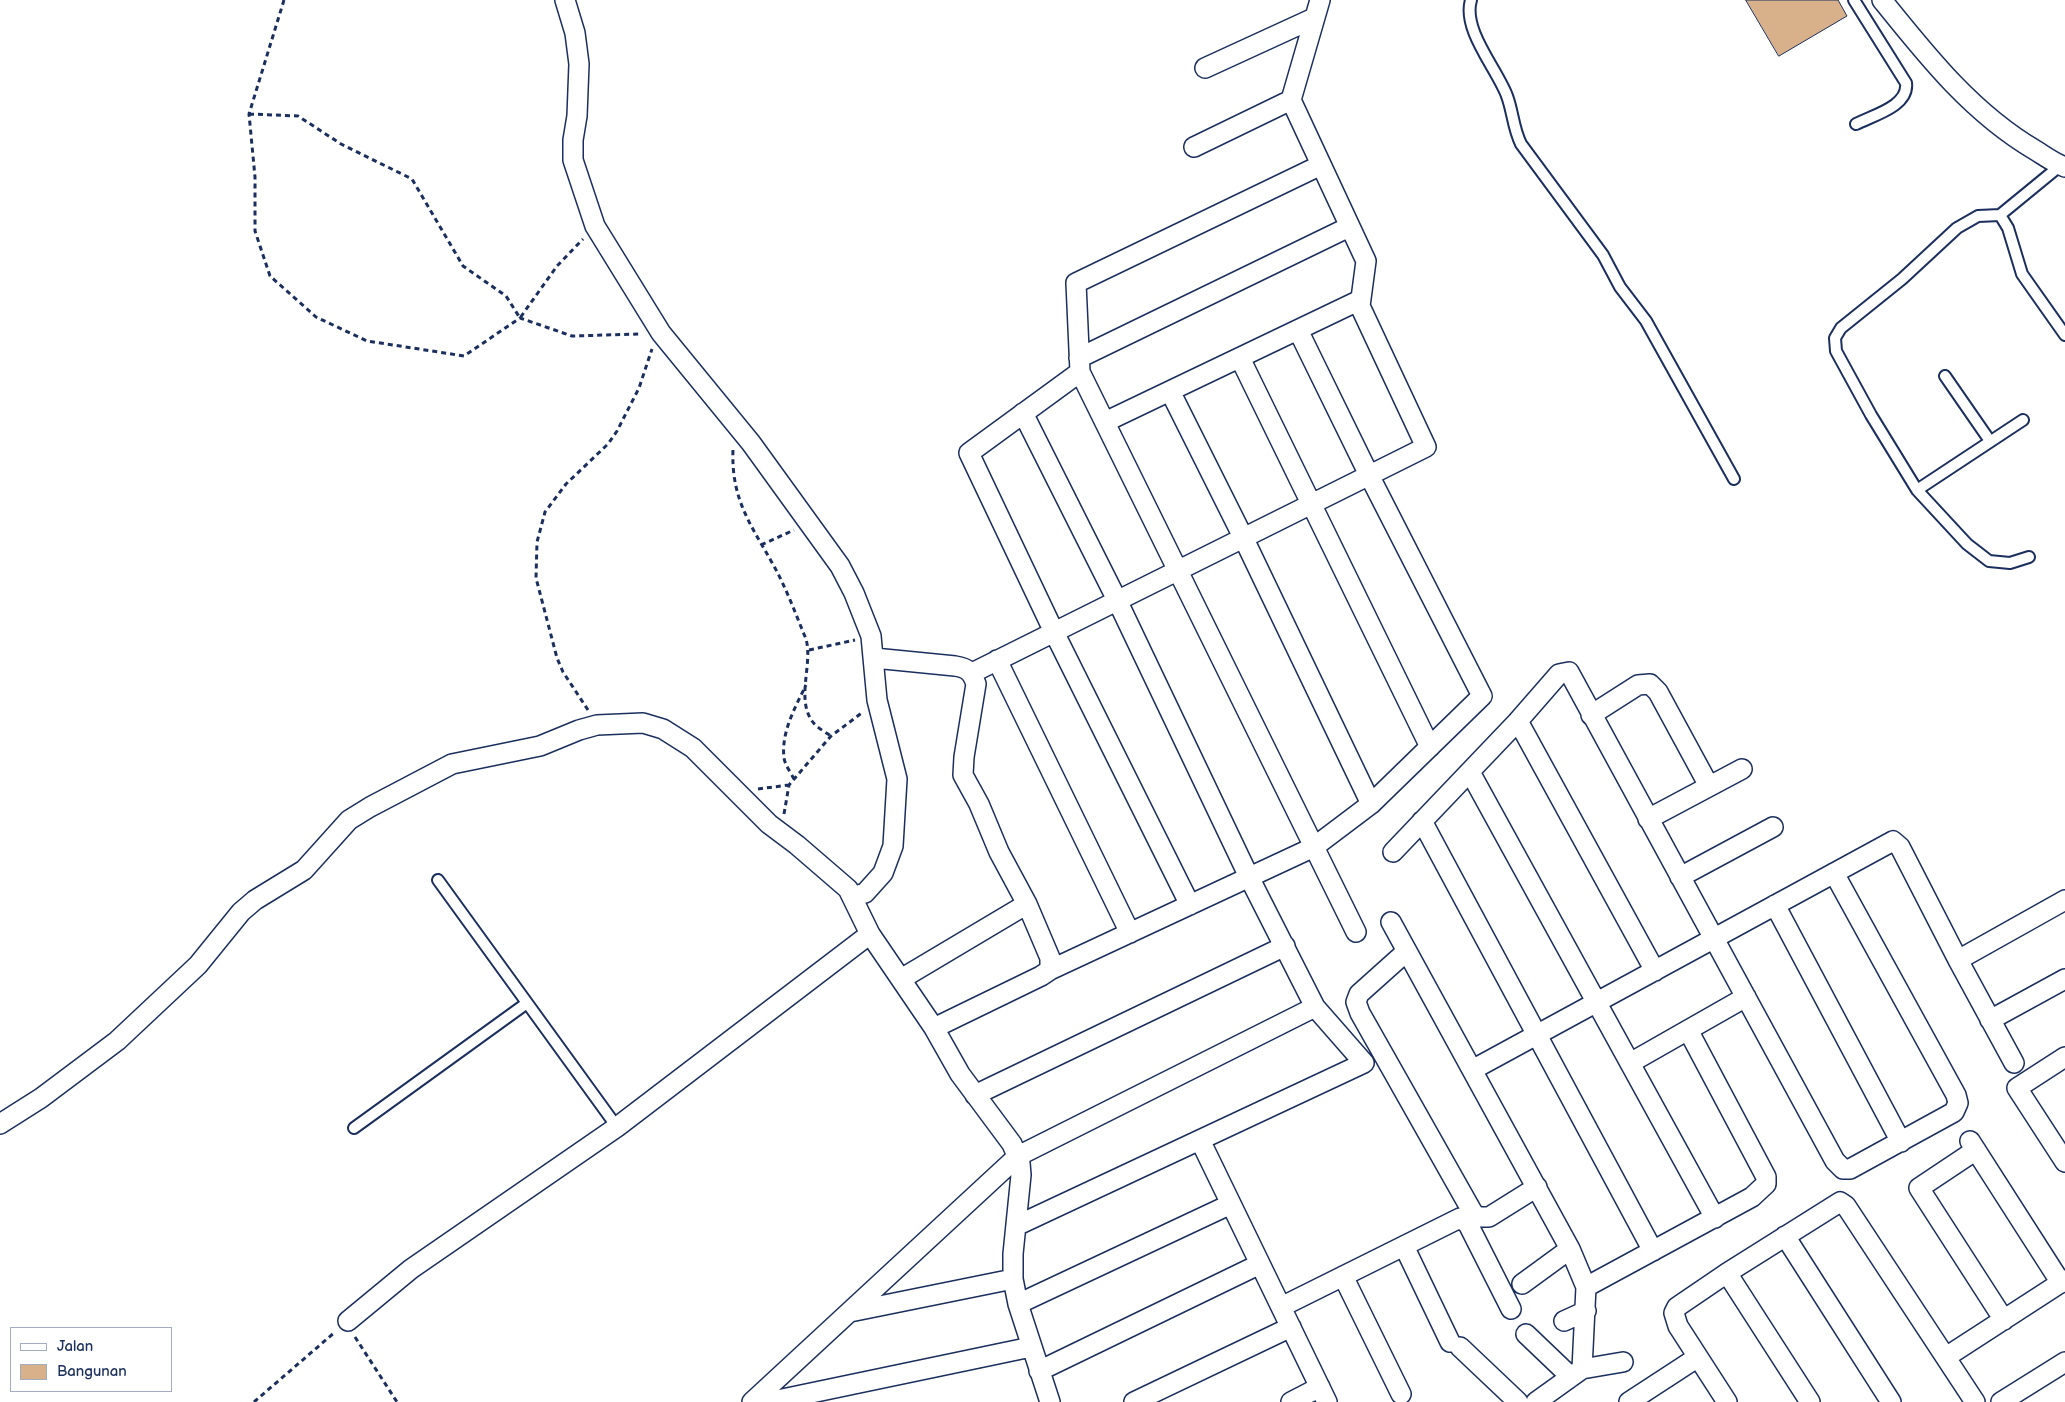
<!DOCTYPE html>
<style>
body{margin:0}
#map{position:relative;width:2065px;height:1402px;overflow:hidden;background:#fff;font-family:"Balsamiq Sans",sans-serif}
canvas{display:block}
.legend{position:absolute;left:10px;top:1327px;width:162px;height:65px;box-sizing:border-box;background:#fff;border:1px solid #a4acbf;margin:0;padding:6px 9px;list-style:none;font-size:15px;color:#1b2f5e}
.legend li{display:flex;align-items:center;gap:10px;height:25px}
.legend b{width:25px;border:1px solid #a4acbf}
</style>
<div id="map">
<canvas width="2065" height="1402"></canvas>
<ul class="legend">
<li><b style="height:6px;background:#fff"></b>Jalan</li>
<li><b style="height:14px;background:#d8b089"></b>Bangunan</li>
</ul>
</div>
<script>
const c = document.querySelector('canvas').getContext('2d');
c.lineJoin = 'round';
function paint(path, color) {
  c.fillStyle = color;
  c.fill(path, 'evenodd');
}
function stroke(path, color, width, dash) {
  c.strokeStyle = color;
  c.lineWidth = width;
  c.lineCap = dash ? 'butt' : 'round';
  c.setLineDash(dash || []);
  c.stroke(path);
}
const building = new Path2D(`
 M1746 0H1838L1847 16 1779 56Z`);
paint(building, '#d8b089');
stroke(building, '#1b2f5e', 1);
const service = new Path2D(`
 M1471 0C1462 30 1497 69 1507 96 1513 112 1513 128 1521 144L1603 255 1620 287 1646 321 1734 479
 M1854 0 1906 83C1909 106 1874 115 1856 124
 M2000 215 2008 228 2022 274 2065 335
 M1945 376 1990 441
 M1917 490 2023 420
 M2029 557 2010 563 1989 561 1967 544 1917 490 1871 415 1836 351 1835 338 1841 328 1902 279 1957 228 1978 216 2000 215 2061 165
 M438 880 617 1127
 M354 1128 527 1003`);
const minor = new Path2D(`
 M565 0 575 33 579 64 577 116 573 140V160L595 226 661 333 751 443 840 566 854 593 871 636 877 700 897 779 893 846 883 873 865 893 852 897
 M1882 0C1927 56 1972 113 2035 150 2045 156 2054 163 2065 167
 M1205 68 1314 18
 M1194 147 1291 100
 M1321 165 1076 283 1080 372 1356 932
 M1079 358 1349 227
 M1240 358 1430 747
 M1080 372 969 453 1054 632 1190 905
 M1170 391 1243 537 1371 804
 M1105 422 1360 300
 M874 658 955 666C968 668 972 672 976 684L964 757 963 775 979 804 999 852 1027 904 1050 958V970L1041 976 934 1028
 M997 660 1130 933
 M972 673 1426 447 1360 306 1366 261 1291 100 1320 0
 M1591 715 1638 685 1650 684 1658 692 1709 786
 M1518 721 1655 971
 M1470 772 1715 1218
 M1648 819 1742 769
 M1422 821 1653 1251
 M1393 852 1518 721 1559 674 1569 672 1835 1161 1843 1169H1850L1954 1112 1958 1103 1956 1095 1834 873
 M1680 877 1773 827
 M1775 905 1901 1142
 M1391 922 1570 1249 1586 1287 1582 1369 1536 1402
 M1407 951 1359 994 1356 1002 1360 1013 1473 1213 1478 1217H1489L1537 1187
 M1958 960 2065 900
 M1050 970 1314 847 1371 804 1482 696 1369 475 1298 330
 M901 979 1027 904
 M1990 1020 2065 979
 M2065 1057 2017 1088 2065 1162
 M1630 1063 1746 997
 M1472 1070 1893 841 1900 847 1958 960 2014 1063
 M975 1095 1285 946
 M0 1124 41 1098 117 1041 198 965 241 912 255 900 304 870 349 820 370 807 452 764 540 746 579 730 597 725 643 723 663 729 693 748 769 824 797 845 848 889 870 934 934 1028 960 1074 1012 1144 1020 1163 1021 1175 1013 1254V1279L1018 1304 1050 1402
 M1200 1140 1327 1402
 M1970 1141 2061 1283
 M1976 1150 1919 1188 2004 1320
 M1016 1226 1364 1063 1315 1007 1249 877 1117 600 1023 413
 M1785 1236 1891 1402
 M1404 1246 1450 1342
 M1727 1273 1810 1402
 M1343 1276 1401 1394
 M1522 1284 1570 1249
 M1586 1287 1752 1197 1766 1184V1177L1688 1030
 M1018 1304 1231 1204
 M1281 1307 1460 1218 1468 1224 1511 1309
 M850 1312 1013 1279
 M348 1321 411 1269 617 1127 870 934
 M1564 1321 1586 1311
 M1526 1334 1571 1377
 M1460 1347 1518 1402
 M1946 1357 2065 1280
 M1582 1369 1623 1362
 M1039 1371 1260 1264
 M752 1402 1018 1156 1315 1007
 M768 1402 1031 1347
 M1134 1402 1291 1327
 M1291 1402 1320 1387
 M1629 1402 1698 1357
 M1727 1402 1678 1326 1674 1313 1677 1307 1727 1273 1840 1202 1846 1206 1975 1402
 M2001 1402 2065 1362`);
stroke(service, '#1b2f5e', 14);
stroke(minor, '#1b2f5e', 22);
stroke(new Path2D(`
 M284 0 249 114 255 177V231L270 276 316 317 367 341 464 356 520 318 572 336 640 334
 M249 114 298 116 341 144 412 179 463 266 506 296 520 318 557 266 583 239
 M733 450C731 501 752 526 775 568 787 590 796 615 806 639 813 664 796 698 812 721 816 727 825 732 831 736
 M761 545 794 530
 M809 650 855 640
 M588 710 563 672 557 658 536 578 537 542 545 512 566 484 608 444 617 431 639 388 652 349
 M794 779C791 773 785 765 784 758 781 732 795 708 806 685
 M758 789 789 785
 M784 814 789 785 831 736 863 712
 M355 1337 397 1402
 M254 1402 335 1332`), '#1b2f5e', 3, [5, 4]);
stroke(service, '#fff', 10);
stroke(minor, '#fff', 19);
</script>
